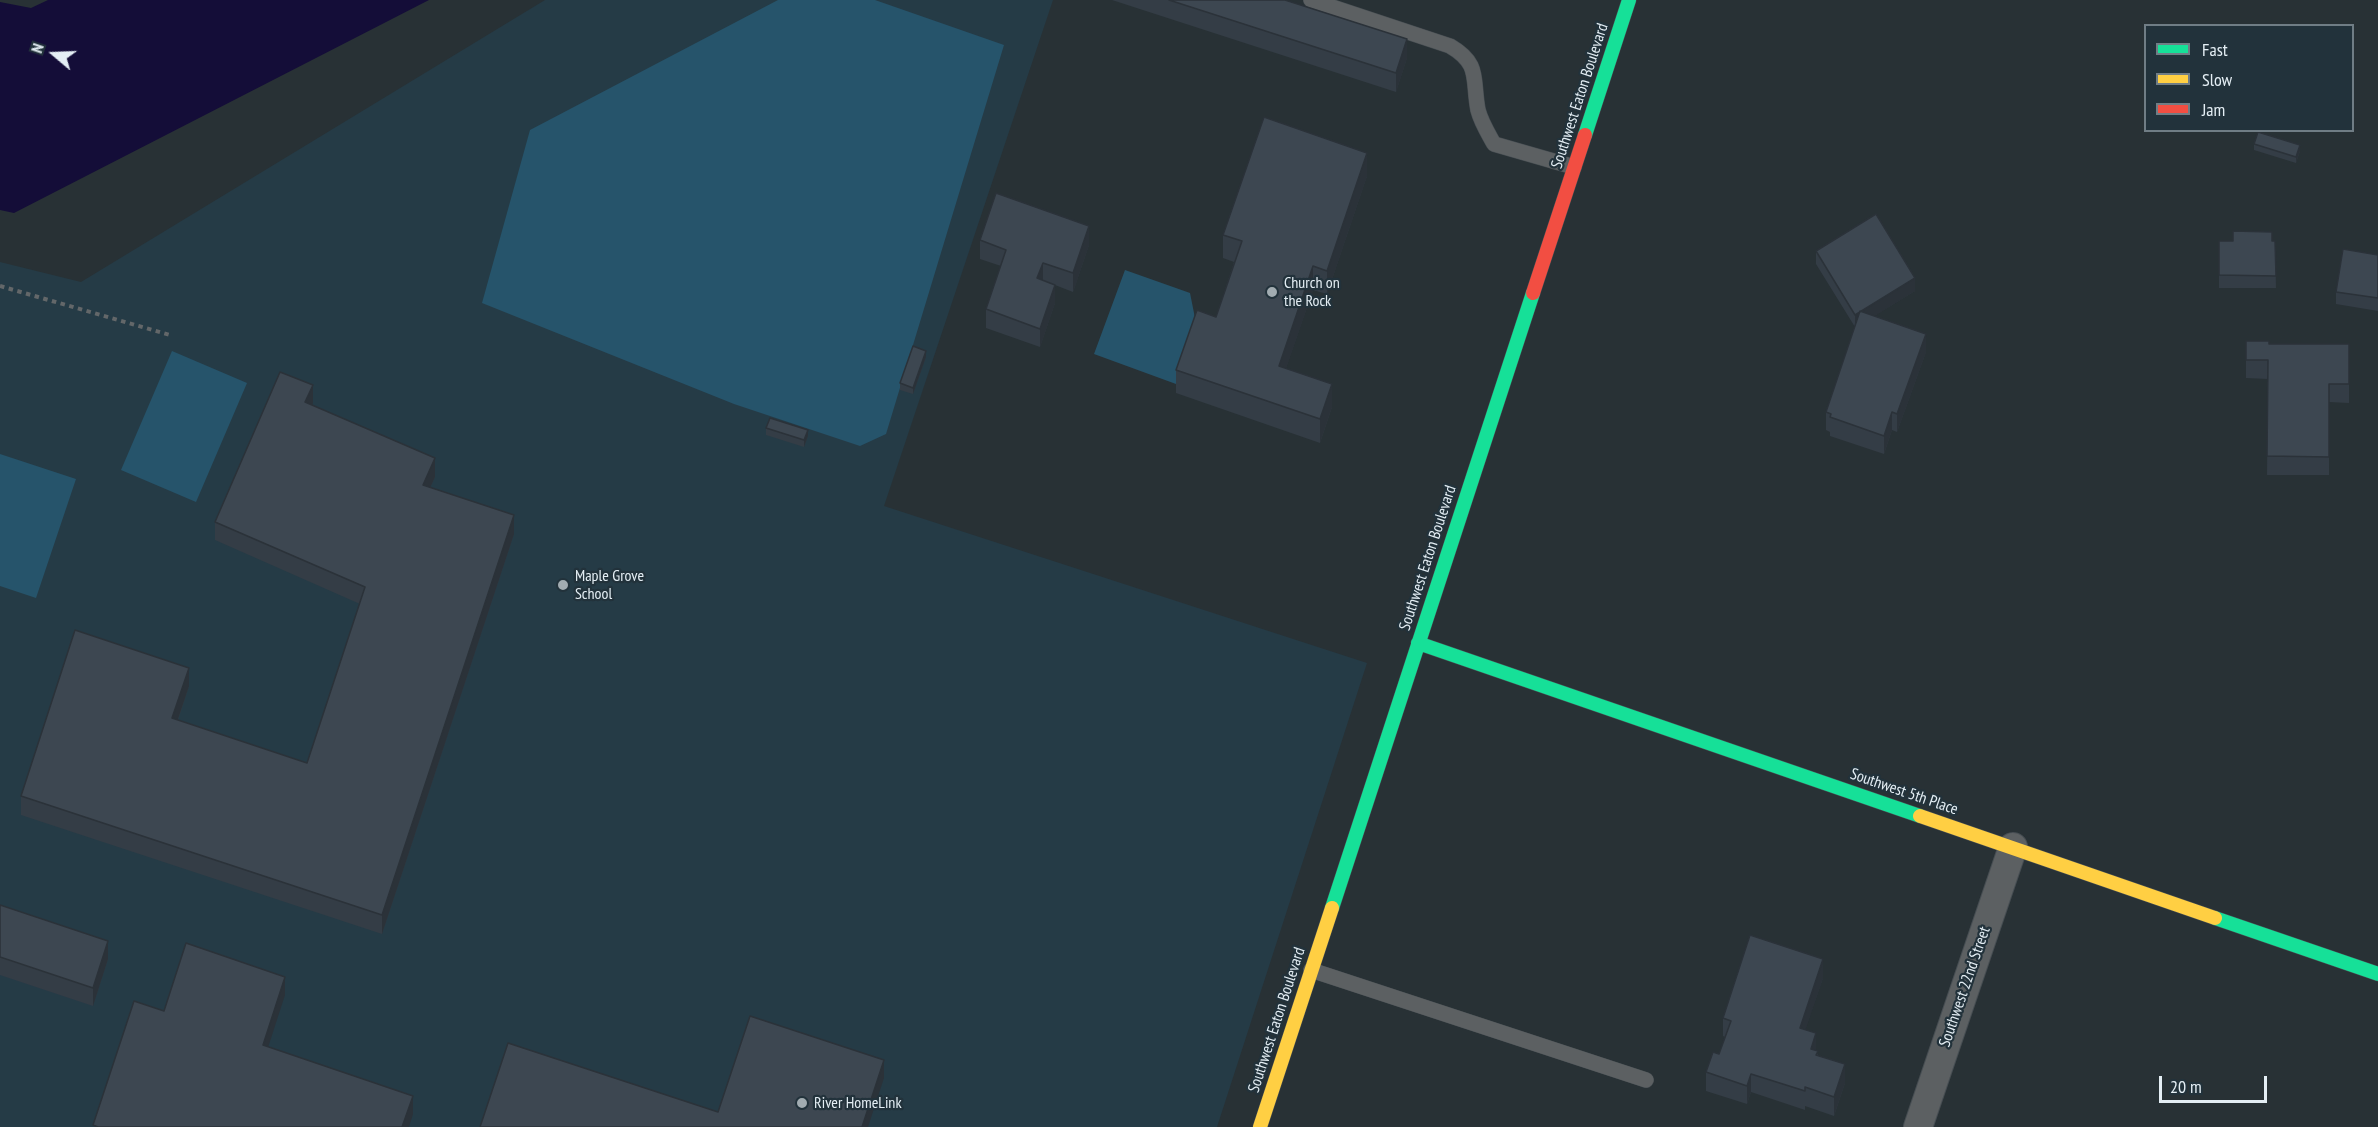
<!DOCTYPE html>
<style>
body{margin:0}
#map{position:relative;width:2378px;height:1127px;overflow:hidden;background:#283135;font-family:"PT Sans Narrow",sans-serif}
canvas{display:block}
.legend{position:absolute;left:2144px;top:24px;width:210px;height:108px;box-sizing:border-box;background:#22323b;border:2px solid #707d85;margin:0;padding:8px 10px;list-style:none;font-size:18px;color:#e4eef4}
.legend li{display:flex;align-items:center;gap:12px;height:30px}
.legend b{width:30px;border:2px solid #707d85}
.north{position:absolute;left:24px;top:24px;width:60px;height:60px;-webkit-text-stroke:4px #22323b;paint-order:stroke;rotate:289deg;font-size:16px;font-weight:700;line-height:24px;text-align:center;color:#e4eef4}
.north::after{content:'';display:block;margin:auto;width:21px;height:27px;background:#e4eef4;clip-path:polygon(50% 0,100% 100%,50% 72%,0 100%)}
.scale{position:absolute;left:2159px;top:1076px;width:108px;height:27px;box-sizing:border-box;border:3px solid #e4eef4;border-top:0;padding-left:8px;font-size:18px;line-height:21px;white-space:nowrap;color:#e4eef4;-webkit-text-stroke:4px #22323b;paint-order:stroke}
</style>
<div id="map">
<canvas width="2378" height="1127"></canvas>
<ul class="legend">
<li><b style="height:8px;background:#16e098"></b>Fast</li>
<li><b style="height:8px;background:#ffcf43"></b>Slow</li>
<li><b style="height:8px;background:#f24e42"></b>Jam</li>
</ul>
<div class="north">N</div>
<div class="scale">20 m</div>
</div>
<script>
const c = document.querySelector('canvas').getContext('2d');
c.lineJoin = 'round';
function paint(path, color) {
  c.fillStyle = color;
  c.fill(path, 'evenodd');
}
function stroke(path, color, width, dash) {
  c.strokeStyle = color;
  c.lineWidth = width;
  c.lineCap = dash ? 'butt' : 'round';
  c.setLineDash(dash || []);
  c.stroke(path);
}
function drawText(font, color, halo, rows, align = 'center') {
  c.font = font + ' "PT Sans Narrow",sans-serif';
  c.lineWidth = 4.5;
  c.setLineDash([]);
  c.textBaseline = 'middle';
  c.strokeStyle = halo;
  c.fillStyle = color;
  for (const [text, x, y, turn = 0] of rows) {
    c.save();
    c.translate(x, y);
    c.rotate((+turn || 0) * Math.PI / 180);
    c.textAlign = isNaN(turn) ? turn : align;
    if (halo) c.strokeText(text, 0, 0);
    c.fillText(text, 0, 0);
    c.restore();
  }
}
paint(new Path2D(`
 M545 0H1053L884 506 1367 663 1217 1127H0V262L81 282Z`), '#253b46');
paint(new Path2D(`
 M778 0H875L1004 45 886 434 860 446 734 404 482 303 530 130Z
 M1125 270 1190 293 1197 328 1176 384 1094 354Z
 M172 351 247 383 196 502 121 470Z
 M0 454 76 479 36 598 0 586Z`), '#26546b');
paint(new Path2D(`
 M48 0H429L14 213 0 210V2L31 8Z`), '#140d38');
const lane = new Path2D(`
 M1311 0 1450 46C1481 64 1472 79 1478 110 1481 122 1488 133 1494 144L1574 167
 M1311 970 1646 1080`);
const street = new Path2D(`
 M1918 1127 2013 847`);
const fast = new Path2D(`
 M1585 135 1629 0
 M1418 643 1920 816
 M1332 908 1533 293
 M2215 918 2378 974`);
const slow = new Path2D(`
 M1920 816 2215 918
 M1260 1127 1332 908`);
const jam = new Path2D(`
 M1533 293 1585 135`);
stroke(lane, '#474e53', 16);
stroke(street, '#474e53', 30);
stroke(fast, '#474e53', 15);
stroke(slow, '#474e53', 15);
stroke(jam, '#474e53', 15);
stroke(new Path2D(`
 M0 286 170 335`), '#636769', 4, [4.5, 4.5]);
stroke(lane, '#5c6062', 15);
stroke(street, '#5c6062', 28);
stroke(fast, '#16e098', 14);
stroke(slow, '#ffcf43', 14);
stroke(jam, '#f24e42', 14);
paint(new Path2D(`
 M1112 0H1285L1407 58 1396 92Z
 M2254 144 2300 151 2296 163 2254 150Z
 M1367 176 1327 294 1313 290 1286 368 1332 407 1320 443 1176 393V370L1216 317 1234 262 1223 258V235Z
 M980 240 1089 245 1073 292 1055 285V303L1040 347 986 328V309L1001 266 980 259Z
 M2219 241H2275L2276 288H2219Z
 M1816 251 1915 291 1874 316 1926 352 1897 432 1892 430 1884 454 1830 436V432L1826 430V412L1855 327 1816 264Z
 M2378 255V311L2336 304V292Z
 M2246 341 2269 344H2349V403L2329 402V475H2267L2268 379 2246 378Z
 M926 357 913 394 900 390V383Z
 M313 403 312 405 435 477 430 488 514 534 382 934 21 815V796L189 686 178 720 307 763 360 604 215 540V522Z
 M766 428 808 436 804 447 766 435Z
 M0 907 108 959 93 1006 0 975Z
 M1823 978 1805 1030 1818 1055 1845 1083 1834 1116 1805 1106V1110L1751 1092 1747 1104 1706 1091V1072L1719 1054 1725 1037 1723 1036V1018Z`), '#343d46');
paint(new Path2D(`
 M1407 39V58L1396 92V73Z
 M2300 145V151L2296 163V157Z
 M1367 153V176L1327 294V271Z
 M1089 226V245L1073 292V273Z
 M1043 263V281L1037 278Z
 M1313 266V290L1279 389V366Z
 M1915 278V291L1855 328V315Z
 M1055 285V303L1040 347V329Z
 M1926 334V352L1897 432V414Z
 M926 351V357L913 394V388Z
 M1332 384V407L1320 443V419Z
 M313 385V403L305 420V402Z
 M1892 412V430L1884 454V436Z
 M808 430V436L804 447V440Z
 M435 458V477L423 503V485Z
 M514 515V534L382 934V915Z
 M189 668V686L172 737V718Z
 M108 941V959L93 1006V988Z
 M1823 959V978L1800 1046V1028Z
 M285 977V995L263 1063V1045Z
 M1816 1033V1052L1811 1049Z
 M884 1060V1078L868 1127H862Z
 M1845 1064V1083L1834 1116V1097Z
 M1751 1074V1092L1747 1104V1086Z
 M413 1096V1114L409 1127H402Z`), '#2b3239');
const building = new Path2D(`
 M1169 0H1285L1407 39 1396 73Z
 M1264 117 1367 153 1327 271 1313 266 1279 366 1332 384 1320 419 1176 370 1197 310 1216 317 1242 241 1223 235Z
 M2258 132 2300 145 2296 157 2254 144Z
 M996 193 1089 226 1073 273 1043 263 1037 278 1055 285 1040 329 986 309 1006 250 980 240Z
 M1876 214 1915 278 1855 315 1816 251Z
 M2233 231 2272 232V241H2275L2276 276 2219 275V241H2233Z
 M2343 249 2378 255V298L2336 292Z
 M1860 311 1926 334 1897 414 1892 412 1884 436 1830 417 1831 414 1826 412Z
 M2246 341H2269V344H2349V384H2329V457L2267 456 2268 360H2246Z
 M913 346 926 351 913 388 900 383Z
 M280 372 313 385 305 402 435 458 423 485 514 515 382 915 21 796 75 630 189 668 172 718 307 763 365 587 215 522Z
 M770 418 808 430 804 440 766 428Z
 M0 905 108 941 93 988 0 957Z
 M1750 935 1823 959 1800 1028 1816 1033 1811 1049 1818 1051 1816 1055 1845 1064 1834 1097 1805 1087V1091L1751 1074 1747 1086 1706 1072 1713 1052 1719 1054 1731 1021 1723 1018Z
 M186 943 285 977 263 1045 413 1096 402 1127H98L93 1125 134 1001 164 1011Z
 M750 1016 884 1060 862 1127H480L508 1043 718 1112Z`);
paint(building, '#3d4751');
stroke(building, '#2b3239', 1.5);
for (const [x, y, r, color] of [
 [1272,292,6,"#a2acb1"],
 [563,585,6,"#a2acb1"],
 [802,1103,6,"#a2acb1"]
]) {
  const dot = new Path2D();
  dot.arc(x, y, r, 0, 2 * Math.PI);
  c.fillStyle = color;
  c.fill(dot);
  stroke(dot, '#22323b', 2);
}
drawText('16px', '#e4eef4', '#22323b', [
 ["Southwest Eaton Boulevard",1580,96,-72],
 ["Southwest Eaton Boulevard",1428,558,-72],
 ["Southwest 5th Place",1904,792,19],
 ["Southwest 22nd Street",1965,987,-71],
 ["Southwest Eaton Boulevard",1277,1020,-72]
]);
drawText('16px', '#e4eef4', '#22323b', [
 ["Church on",1284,283],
 ["the Rock",1284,301],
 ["Maple Grove",575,576],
 ["School",575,594],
 ["River HomeLink",814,1103]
], 'left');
</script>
